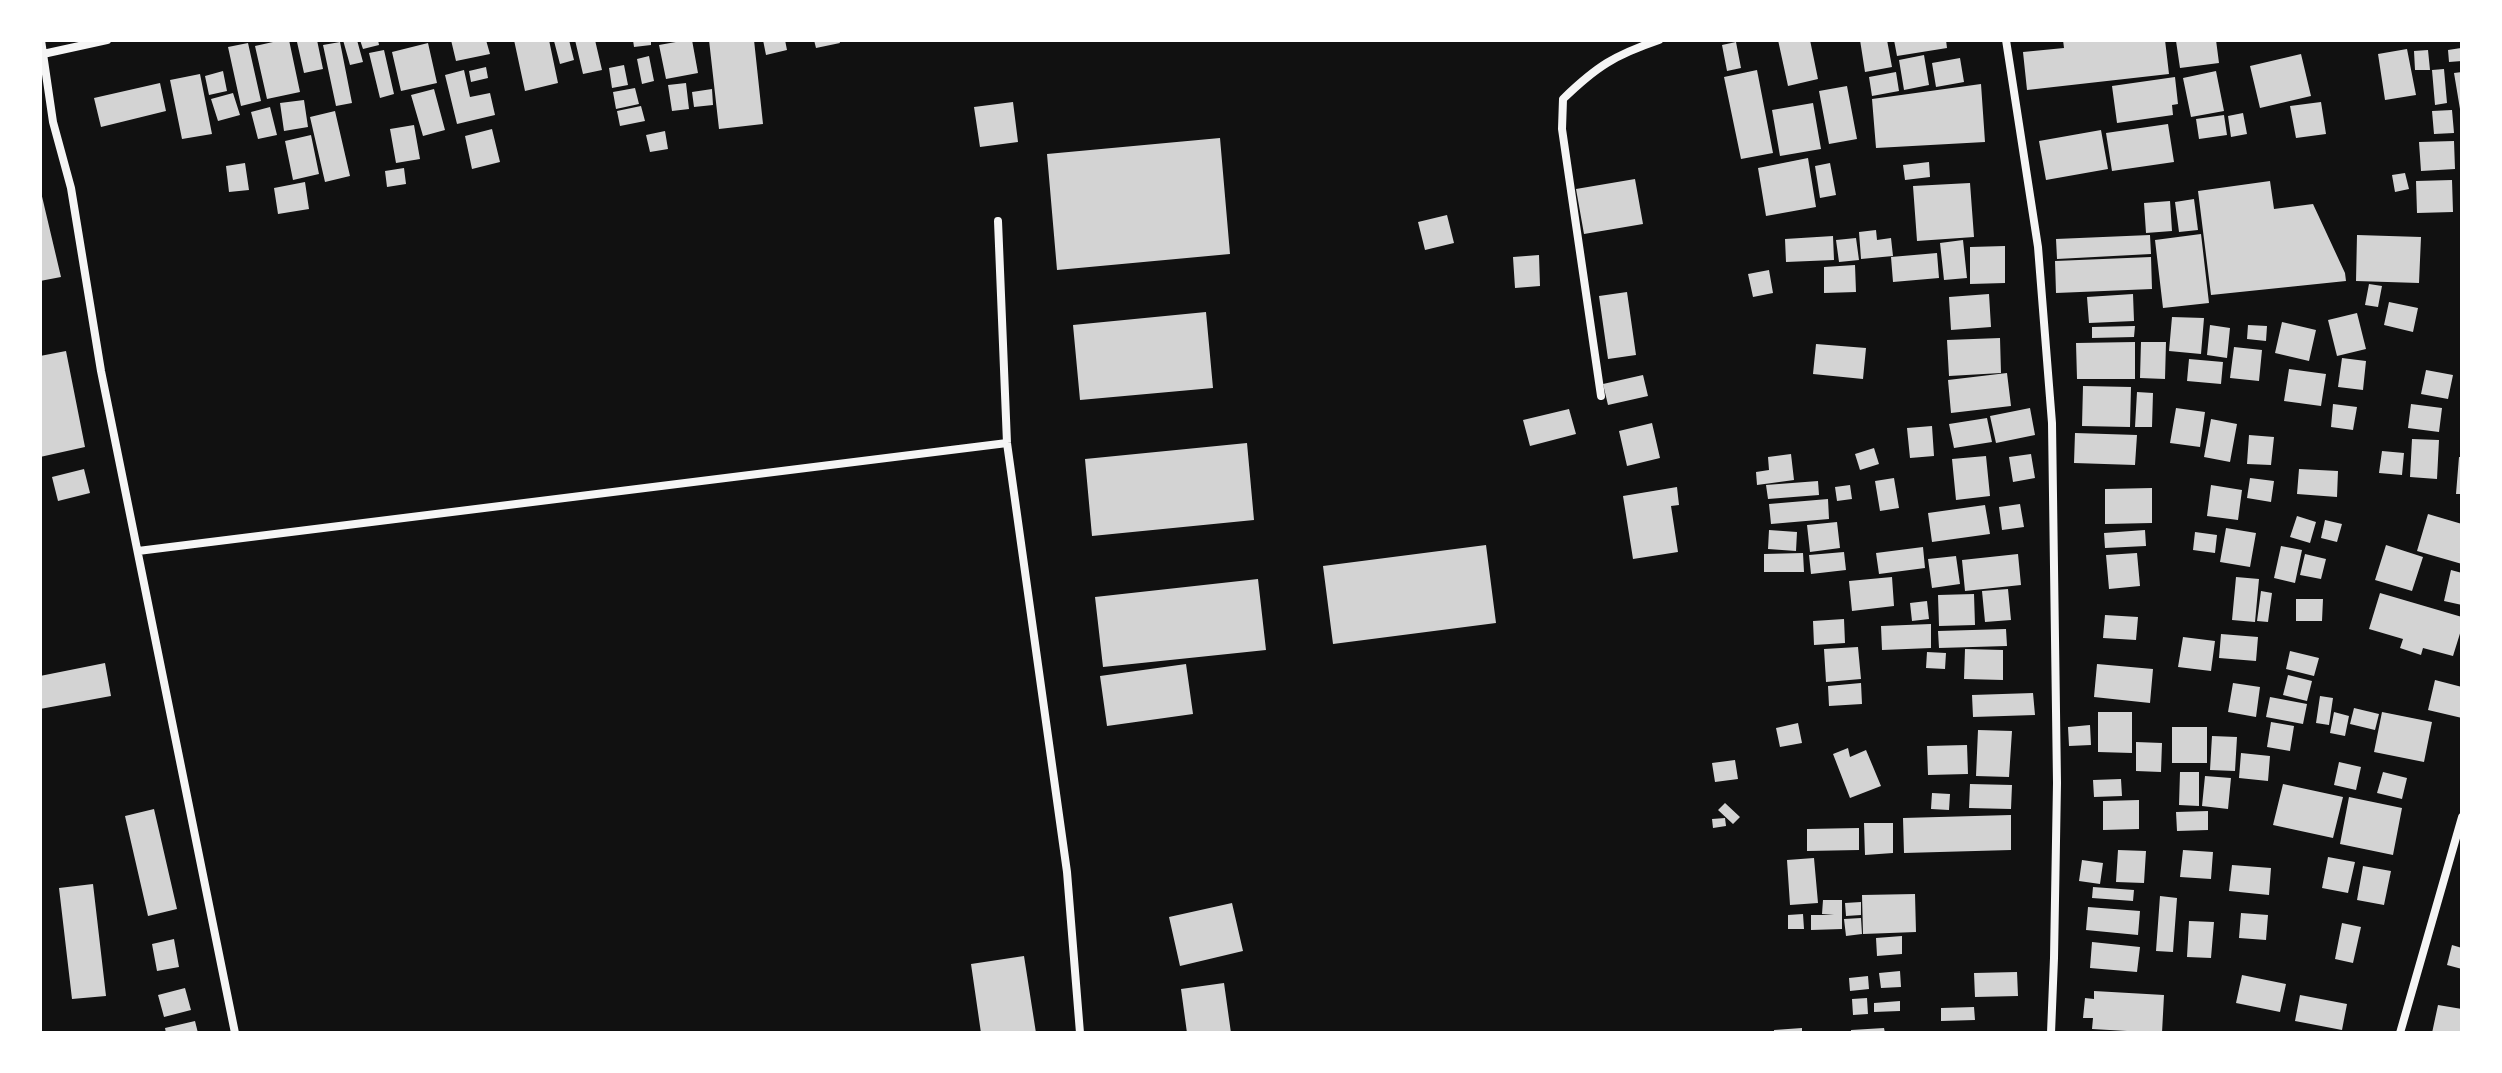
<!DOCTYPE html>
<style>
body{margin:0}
#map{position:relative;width:2502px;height:1073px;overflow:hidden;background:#111;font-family:"Sofia Sans Condensed",sans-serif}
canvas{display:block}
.frame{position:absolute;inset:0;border:42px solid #fff;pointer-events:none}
</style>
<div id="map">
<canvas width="2502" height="1073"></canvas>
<div class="frame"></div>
</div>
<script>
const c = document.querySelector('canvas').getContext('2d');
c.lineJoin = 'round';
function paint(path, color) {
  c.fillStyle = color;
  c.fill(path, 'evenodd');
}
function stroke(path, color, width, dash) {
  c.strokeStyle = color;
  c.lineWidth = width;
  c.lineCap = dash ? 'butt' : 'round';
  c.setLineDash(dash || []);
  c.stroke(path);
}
paint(new Path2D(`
 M282 40H289L300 92 267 99 255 46Z
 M305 40H317L323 69 304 73 297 42Z
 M343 40H357L363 62 350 65Z
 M360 40H378L379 45 363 49Z
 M451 40H486L490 54 456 61Z
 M514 40H549L558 83 525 91Z
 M569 40 574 60 560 64 554 41Z
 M575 40H595L602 70 583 74Z
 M633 40H651V45L634 47Z
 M687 40H692L698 73 666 79 659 45Z
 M709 40H754L763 124 719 129Z
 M763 40H785L787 50 766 55Z
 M814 40H839L840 43 816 48Z
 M1778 40H1810L1818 79 1788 86Z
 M1860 40H1887L1892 67 1865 72Z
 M1894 40H1946L1947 48 1897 56Z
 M2063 40H2165L2169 74 2027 90 2023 52 2064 48Z
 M2216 40 2219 63 2180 68 2176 41Z
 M340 42 352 103 336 106 323 45Z
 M1736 42 1741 68 1727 71 1722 45Z
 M248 43 261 101 241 106 228 47Z
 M428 43 437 83 401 91 392 52Z
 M2461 48 2462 61 2449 62 2448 50Z
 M2407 49 2416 95 2385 100 2378 54Z
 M384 50 394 94 380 98 369 53Z
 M2428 50 2430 70H2415L2414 51Z
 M2301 54 2311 96 2260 108 2250 66Z
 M1924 55 1929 85 1904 90 1899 60Z
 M649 56 654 81 642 84 637 59Z
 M1960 58 1964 82 1936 87 1932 63Z
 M624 65 628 85 612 88 609 68Z
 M486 67 488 78 471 82 469 71Z
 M2444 69 2447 103 2435 105 2432 70Z
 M464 70 470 97 490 93 495 115 457 124 445 75Z
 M1757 70 1773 153 1741 159 1724 77Z
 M223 71 227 91 209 95 205 76Z
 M2216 71 2224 111 2191 117 2183 78Z
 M1896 72 1899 91 1872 96 1869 77Z
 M2462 72V109H2460L2454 73Z
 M200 74 212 134 182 139 170 80Z
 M2175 77 2178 104 2172 105 2173 115 2117 123 2112 86Z
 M160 83 166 111 101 127 94 98Z
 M686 83 689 109 672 111 668 85Z
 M1981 84 1985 142 1876 148 1872 99Z
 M1847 86 1857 139 1829 144 1819 91Z
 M635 88 639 104 616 109 613 92Z
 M434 89 445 130 423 136 411 95Z
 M712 89 713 105 694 107 692 92Z
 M233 93 240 115 218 121 211 99Z
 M304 100 308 127 284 131 280 103Z
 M1013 102 1018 142 980 147 974 107Z
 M2321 102 2326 134 2296 138 2290 106Z
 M1813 103 1821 149 1780 156 1772 110Z
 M641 106 645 121 620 126 617 111Z
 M270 107 277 135 258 139 251 112Z
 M2452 110 2454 133 2434 134 2432 111Z
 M335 111 350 176 325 182 310 117Z
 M2243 113 2247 134 2231 137 2228 116Z
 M2224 115 2227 135 2199 139 2196 119Z
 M2168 124 2174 162 2112 171 2106 133Z
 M414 125 420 159 396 163 390 129Z
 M492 129 500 162 472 169 465 136Z
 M2101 130 2108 169 2046 180 2039 141Z
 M665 131 668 149 650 152 646 135Z
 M311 135 319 174 293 180 285 141Z
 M1220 138 1230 254 1057 270 1047 154Z
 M2454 141 2455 169 2421 171 2419 142Z
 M1808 158 1816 207 1766 216 1758 168Z
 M1929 162 1930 177 1905 180 1903 165Z
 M245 163 249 190 229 192 226 166Z
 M1830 163 1836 195 1820 198 1815 166Z
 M404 168 406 184 387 187 385 171Z
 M2405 173 2409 189 2395 192 2392 175Z
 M1635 179 1643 224 1584 234 1576 189Z
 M2452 180 2453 212 2417 213 2416 181Z
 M2270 181 2274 209 2313 204 2345 273 2346 281 2211 295 2198 191Z
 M305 182 309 209 278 214 274 188Z
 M1970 183 1974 237 1917 241 1913 186Z
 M40 188 61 277 40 281Z
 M2194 199 2198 230 2179 232 2175 202Z
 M2170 201 2172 231 2146 233 2144 203Z
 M1447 215 1454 243 1425 250 1418 222Z
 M1876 230 1877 240 1891 238 1893 256 1861 259 1859 232Z
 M2201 234 2209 303 2163 308 2155 240Z
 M2150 235 2151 254 2057 259 2056 239Z
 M2357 235 2421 237 2419 283 2356 281Z
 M1833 236 1834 260 1786 262 1785 239Z
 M1856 238 1859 260 1839 262 1836 240Z
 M1963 240 1967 278 1944 280 1940 243Z
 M2005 246V283L1970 284V247Z
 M1937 253 1939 278 1893 282 1891 257Z
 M1539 255 1540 286 1515 288 1513 257Z
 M2151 257 2152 289 2056 293 2055 261Z
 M1855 265 1856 292 1824 293V267Z
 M1769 270 1773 293 1753 297 1748 274Z
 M2369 284 2382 286 2378 307 2365 305Z
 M1627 292 1636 355 1608 359 1599 296Z
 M1989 294 1991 327 1951 330 1949 297Z
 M2133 294 2134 321 2089 323 2087 297Z
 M2389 302 2418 308 2413 332 2384 325Z
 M1206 312 1213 388 1080 400 1073 325Z
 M2357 313 2366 349 2337 356 2328 320Z
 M2172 317 2204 318 2201 354 2169 351Z
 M2282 322 2316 330 2309 361 2275 353Z
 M2210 325 2230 328 2227 358 2207 355Z
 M2248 325 2267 326 2266 341 2247 339Z
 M2135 326 2134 337 2092 338V327Z
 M2000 338 2001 373 1949 376 1947 340Z
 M2135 342V379H2077L2076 343Z
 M2141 342H2166L2165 379 2140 378Z
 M1816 344 1866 348 1863 379 1813 374Z
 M2234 347 2262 350 2259 381 2230 378Z
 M66 351 85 447 40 457V356Z
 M2342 358 2366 361 2363 390 2338 387Z
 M2189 359 2223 362 2221 384 2187 381Z
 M2289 369 2326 374 2321 406 2284 401Z
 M2426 370 2453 375 2448 399 2421 394Z
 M2007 373 2011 406 1951 413 1948 380Z
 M1643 375 1648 396 1608 405 1603 384Z
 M2083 386 2131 387 2130 427 2082 426Z
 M2137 392 2153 393 2152 427H2135Z
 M2333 404 2357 407 2353 430 2331 427Z
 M2411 404 2442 408 2439 432 2408 428Z
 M2030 408 2035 435 1996 443 1990 416Z
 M2176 408 2205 412 2200 447 2170 443Z
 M1569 409 1576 434 1530 446 1523 420Z
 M1987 418 1992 442 1954 448 1949 424Z
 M2211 419 2237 424 2230 462 2204 457Z
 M1652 423 1660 458 1627 466 1619 431Z
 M1932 426 1934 456 1910 458 1907 428Z
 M2075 433 2137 435 2135 465 2074 463Z
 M2249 435 2274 437 2271 465 2247 464Z
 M2412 439 2439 440 2437 479 2410 477Z
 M1247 443 1254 520 1092 536 1085 459Z
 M1874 448 1879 464 1860 470 1855 454Z
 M2382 451 2404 453 2402 475 2379 473Z
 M1791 454 1794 480 1757 485 1756 472 1769 470 1768 457Z
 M2031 454 2035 478 2013 482 2009 457Z
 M1986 456 1990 496 1956 500 1952 459Z
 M2459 457H2462V494H2456Z
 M84 469 90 493 58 501 52 477Z
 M2299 469 2338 471 2337 497 2297 494Z
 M1894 478 1899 508 1880 511 1875 481Z
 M2250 478 2274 481 2271 502 2247 498Z
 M1818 481 1819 495 1768 499 1766 485Z
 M1850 485 1852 499 1837 501 1835 487Z
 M2211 485 2242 490 2238 520 2207 516Z
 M1677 487 1679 505 1671 506 1678 552 1633 559 1623 496Z
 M2152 488V523L2105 524V489Z
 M1828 499 1829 519 1771 524 1769 504Z
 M2020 504 2024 527 2002 530 1999 507Z
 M1985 505 1990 534 1932 542 1928 513Z
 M2428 514 2462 524V564L2417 551Z
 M2297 516 2316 522 2310 543 2290 537Z
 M2325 520 2342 524 2337 542 2321 538Z
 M1837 522 1840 548 1810 552 1807 525Z
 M2226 528 2256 533 2250 567 2220 562Z
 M1769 530 1797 532 1796 551 1768 549Z
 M2145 530 2146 546 2105 548 2104 533Z
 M2195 532 2217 535 2215 553 2193 550Z
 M1486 545 1496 623 1333 644 1323 566Z
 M2386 545 2423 557 2412 591 2375 580Z
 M2281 546 2302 550 2295 583 2274 578Z
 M1923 547 1925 568 1879 574 1876 553Z
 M1844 552 1846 570 1811 574 1809 555Z
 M1803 553 1804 572H1764V554Z
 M2137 553 2140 586 2109 589 2106 555Z
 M2018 554 2021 585 1965 591 1962 560Z
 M2305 554 2326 559 2321 579 2300 575Z
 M1956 556 1960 584 1932 588 1928 559Z
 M2451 570 2462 573V605L2444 601Z
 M1892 577 1894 606 1852 611 1849 581Z
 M2236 577 2259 579 2255 622 2232 620Z
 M1258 579 1266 650 1103 667 1095 597Z
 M2008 589 2011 620 1985 622 1982 591Z
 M2261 591 2272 593 2268 622 2257 621Z
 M2380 593 2462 617V627L2453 656 2423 648 2421 655 2400 648 2403 639 2369 629Z
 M1974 594 1975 625 1939 626 1938 595Z
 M2296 599H2323L2322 621H2296Z
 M1927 601 1929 619 1912 621 1910 603Z
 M2105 615 2138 617 2136 640 2103 638Z
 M1844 619 1845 643 1814 645 1813 621Z
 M1931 624V648L1882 650 1881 626Z
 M2006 629 2007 646 1939 648 1938 631Z
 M2221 634 2258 637 2256 661 2219 658Z
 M2183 637 2215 641 2211 671 2178 667Z
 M1858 647 1861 679 1826 682 1824 649Z
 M1965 649 2003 650V680L1964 679Z
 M2290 651 2319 658 2314 676 2286 669Z
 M1927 652 1946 653 1945 669 1926 668Z
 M105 663 111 696 40 709V676Z
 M1186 664 1193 714 1107 726 1100 676Z
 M2097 664 2153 669 2150 703 2094 697Z
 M2288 675 2312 681 2307 701 2283 695Z
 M2435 680 2462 687V718L2428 710Z
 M1861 683 1862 704 1829 706 1828 686Z
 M2233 683 2260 687 2256 717 2228 712Z
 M2033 693 2035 715 1973 717 1972 695Z
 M2320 696 2333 698 2329 725 2316 723Z
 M2270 697 2307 704 2303 724 2266 717Z
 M2354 708 2379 714 2375 730 2350 724Z
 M2098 712H2132V753L2098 752Z
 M2334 712 2349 716 2345 736 2330 733Z
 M2382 712 2432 722 2424 762 2374 752Z
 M2271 722 2294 726 2290 751 2267 747Z
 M1798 723 1802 743 1780 747 1776 728Z
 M2090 725 2091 745 2069 746 2068 727Z
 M2172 727H2207V763H2172Z
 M1978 730 2012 731 2009 777 1976 776Z
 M2212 736 2237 737 2235 771 2210 770Z
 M2136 742 2162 743 2161 772 2136 771Z
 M1967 745 1968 774 1928 775 1927 746Z
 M1848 748 1850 757 1866 750 1881 786 1850 798 1833 754Z
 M2241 753 2270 756 2268 781 2239 778Z
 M1735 760 1738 779 1715 782 1712 763Z
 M2339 762 2361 767 2356 790 2334 785Z
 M2180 772H2199V806L2179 805Z
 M2383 772 2407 778 2402 799 2377 793Z
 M2205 776 2231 778 2228 809 2202 806Z
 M2121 779 2122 796 2094 797 2093 780Z
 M1970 784 2012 785 2011 809 1969 808Z
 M2283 784 2343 797 2333 838 2273 825Z
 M1932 793 1950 794 1949 810 1931 809Z
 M2349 797 2402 808 2393 855 2340 844Z
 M2139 800V829L2103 830V801Z
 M1725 803 1740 817 1733 824 1718 810Z
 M154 809 177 909 148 916 125 816Z
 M2208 811V830L2177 831 2176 812Z
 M2011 815V850L1904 853 1903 818Z
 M1725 818 1726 826 1713 828 1712 819Z
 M1864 823H1893V853L1865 855Z
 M1859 828V850L1807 851V829Z
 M2118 850 2146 851 2144 883 2116 882Z
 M2183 850 2213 852 2211 879 2180 877Z
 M2328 857 2355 862 2348 893 2322 888Z
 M1814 858 1818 903 1790 905 1787 860Z
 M2082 860 2103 863 2100 884 2079 881Z
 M2232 865 2271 868 2269 895 2229 891Z
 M2363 866 2391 871 2384 905 2357 900Z
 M93 884 106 996 72 999 59 888Z
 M2093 887 2134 890 2133 901 2092 898Z
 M1915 894 1916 932 1863 934 1862 895Z
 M2160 896 2177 898 2173 952 2156 951Z
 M1823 900H1842V929L1811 930V915H1834L1822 914Z
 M1861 902V915L1846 916 1845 903Z
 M1232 903 1243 951 1180 966 1169 917Z
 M2088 907 2140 911 2138 935 2086 930Z
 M2241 913 2268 915 2266 940 2239 938Z
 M1803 914 1804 929H1788V915Z
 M1861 918 1862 934 1846 936 1844 919Z
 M2189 921 2214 922 2211 958 2187 957Z
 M2342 923 2361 927 2353 963 2335 959Z
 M1902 936V954L1877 956 1876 938Z
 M174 939 179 967 157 971 152 944Z
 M2092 942 2140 947 2137 972 2090 968Z
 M2452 945 2462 948V969L2447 965Z
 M1024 956 1036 1033H981L971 964Z
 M1900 971 1901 987 1881 988 1879 973Z
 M2017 972 2018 996 1975 997 1974 973Z
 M2242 975 2286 984 2280 1012 2236 1003Z
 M1868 976 1869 989 1850 991 1849 978Z
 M1224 983 1231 1033H1187L1181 989Z
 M185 988 191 1010 164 1017 158 995Z
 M2094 991 2164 995 2162 1033 2092 1029 2093 1018H2083L2085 998 2094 999Z
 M2300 995 2347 1004 2342 1030 2295 1021Z
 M1867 998 1868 1014 1853 1015 1852 999Z
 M1900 1001V1011L1874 1012V1003Z
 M2438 1005 2462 1009V1033H2432Z
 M1974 1007 1975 1020 1941 1021V1008Z
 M195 1021 198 1033H166L165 1028Z
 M1802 1028V1033H1774V1030Z
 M1884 1028 1885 1033H1851V1030Z`), '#d3d3d3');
stroke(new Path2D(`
 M41 40 53 122 71 188 101 371 235 1033
 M2006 40 2038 247 2052 423 2057 783 2054 958 2051 1033
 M43 54 107 40
 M998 221 1007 443 1067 872 1080 1033
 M1601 396 1562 129 1563 99C1597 66 1615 55 1659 40
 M138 551 1007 443
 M2400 1033 2462 817`), '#f5f5f5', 8);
</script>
